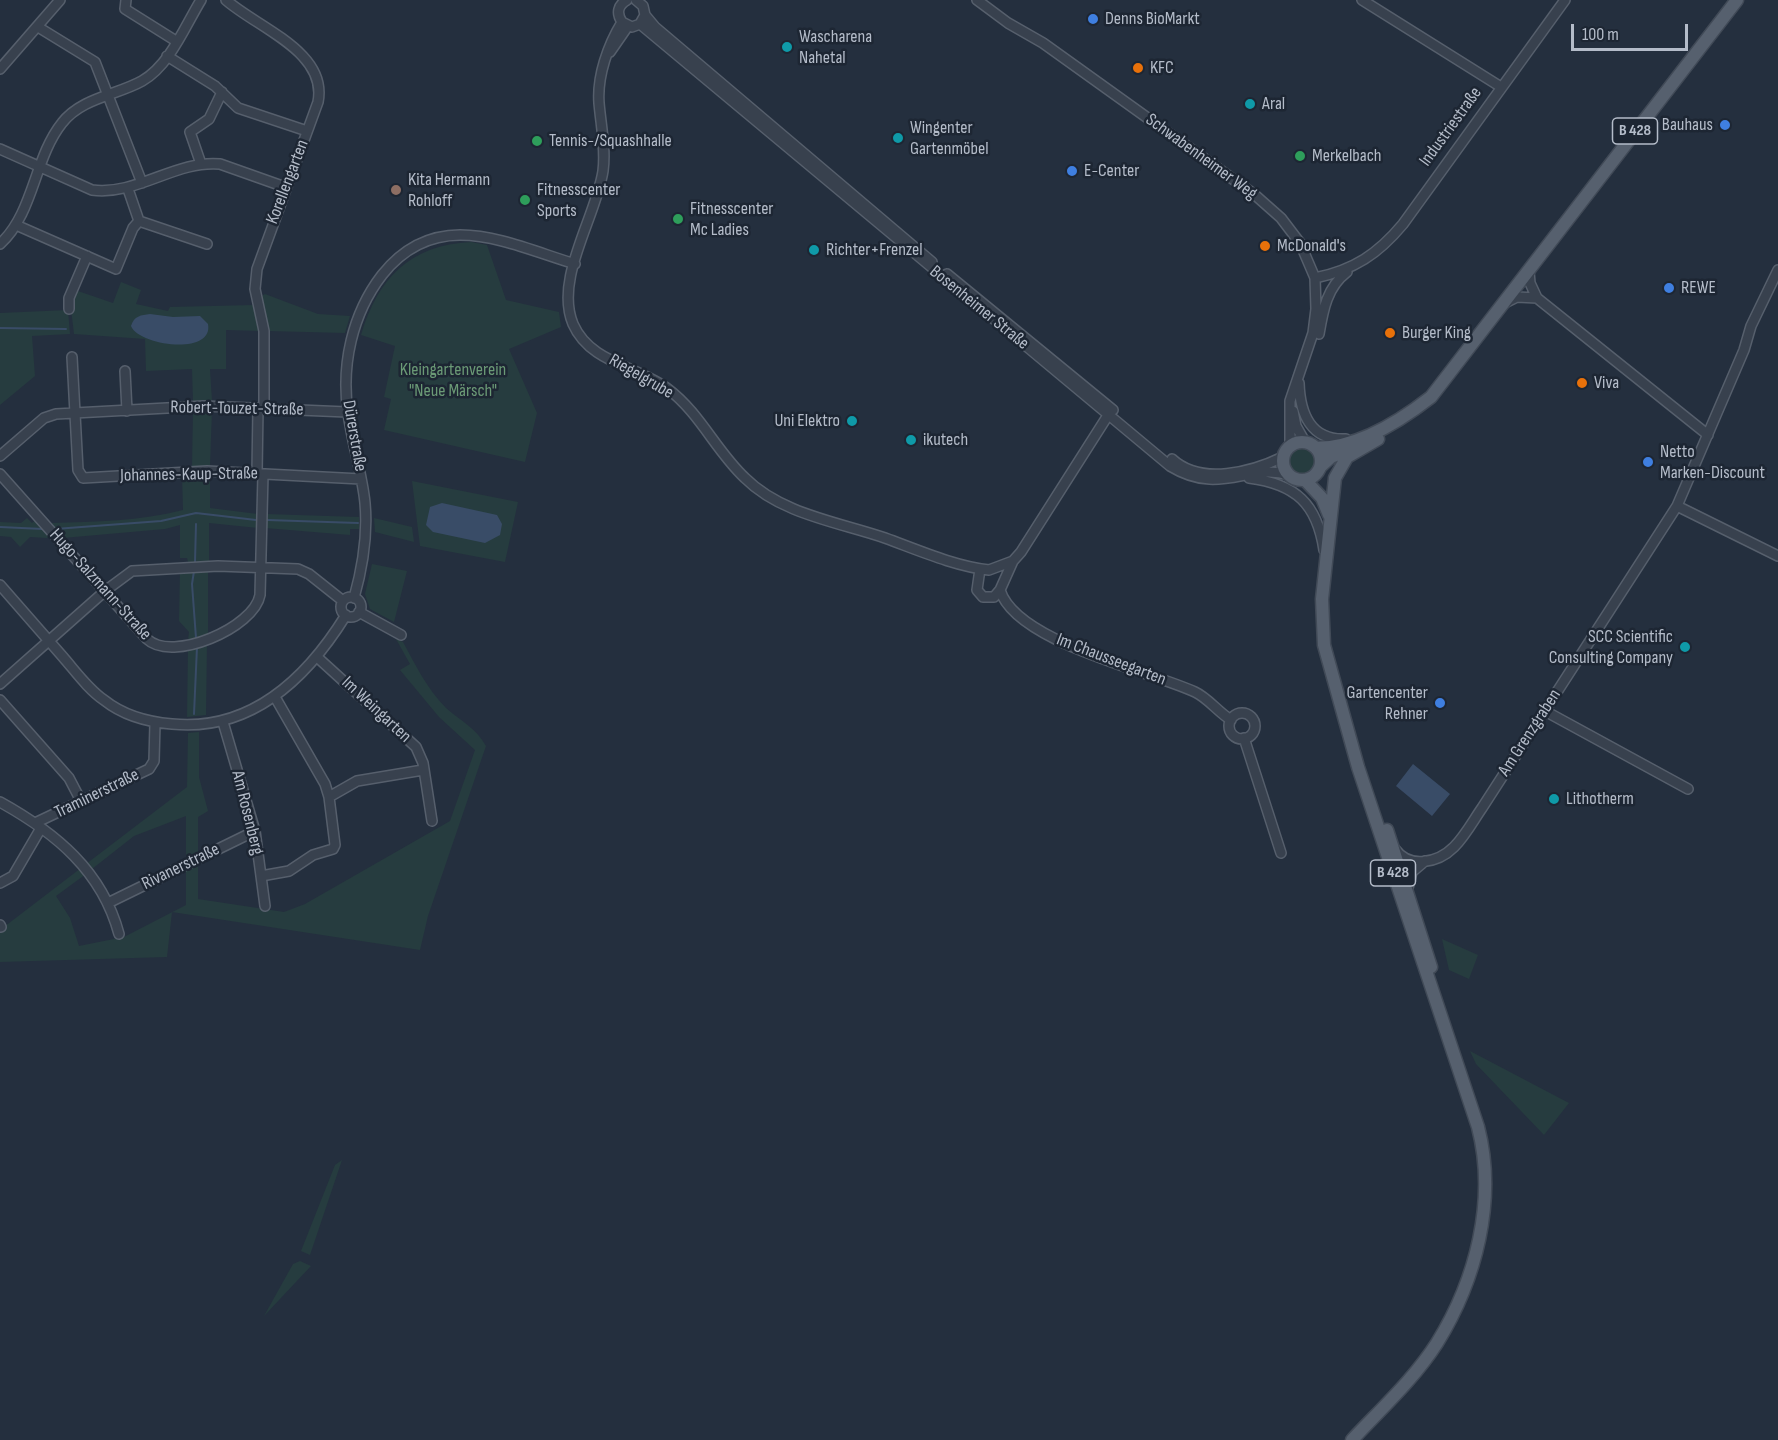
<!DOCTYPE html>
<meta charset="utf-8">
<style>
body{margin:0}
#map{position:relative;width:1778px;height:1440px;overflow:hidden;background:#242f3e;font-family:"Sofia Sans Condensed",sans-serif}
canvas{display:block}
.scale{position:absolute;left:1571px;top:24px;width:117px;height:27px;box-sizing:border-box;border:3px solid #b4bcc9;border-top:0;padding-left:8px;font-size:18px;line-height:21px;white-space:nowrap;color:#b4bcc9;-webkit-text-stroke:4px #1d2633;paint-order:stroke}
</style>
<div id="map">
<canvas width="1778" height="1440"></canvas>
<div class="scale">100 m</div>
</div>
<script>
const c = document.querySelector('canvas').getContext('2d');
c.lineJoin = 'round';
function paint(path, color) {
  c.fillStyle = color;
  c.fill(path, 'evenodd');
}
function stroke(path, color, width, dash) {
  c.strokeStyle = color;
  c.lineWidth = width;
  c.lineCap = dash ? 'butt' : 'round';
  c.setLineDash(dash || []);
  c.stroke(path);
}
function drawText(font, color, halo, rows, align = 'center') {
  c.font = font + ' "Sofia Sans Condensed",sans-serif';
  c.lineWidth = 5;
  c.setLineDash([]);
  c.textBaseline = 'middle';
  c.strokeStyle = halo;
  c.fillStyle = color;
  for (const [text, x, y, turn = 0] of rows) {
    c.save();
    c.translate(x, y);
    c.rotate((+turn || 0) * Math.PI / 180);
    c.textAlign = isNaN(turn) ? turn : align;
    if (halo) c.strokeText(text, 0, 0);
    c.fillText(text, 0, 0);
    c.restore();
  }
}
paint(new Path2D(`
 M471 242 487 245 506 300 559 312 561 327 509 349 537 413 525 462 384 430 391 399 384 397 395 346 361 335C378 278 410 245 471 242Z
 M121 282 141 290 136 304 168 311 170 307 254 305 261 331 226 330V369H210L212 401 193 402 192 369 146 371 145 339 74 334 71 309 75 290 113 303Z
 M265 294 318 314 350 316 345 333 268 331 260 297Z
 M68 310 70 334 32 336 35 376 0 405V313Z
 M193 409H212L210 467 192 468Z
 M1288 461a14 14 0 1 1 28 0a14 14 0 1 1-28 0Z
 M210 474V508L258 514V528L209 523V561L188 562 187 558H180V525L165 529 63 538 51 523C95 522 140 521 183 510L182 476Z
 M412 481 518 502 505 562 420 546Z
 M266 514 359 517V529H350V535L265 528Z
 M27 518 32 523 37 519 51 535 47 538 30 537 20 547 11 537 0 536V522L21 523Z
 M374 518 412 527 414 542 375 532Z
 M372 564 407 571 394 622 370 609 365 594Z
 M208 569V635L188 640 189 632 179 621 180 570Z
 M396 639 403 642C415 664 427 689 446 708 461 721 476 728 486 746L428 916 420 950 172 912 167 957 0 962V930L81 868 86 874 56 896 70 918 79 946 124 937 186 905V869L198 863V899L284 912 305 904 450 821 475 750 439 717 400 670 410 664Z
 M207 643 206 715 187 717 188 648Z
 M199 732V777L208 811 198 817V855L186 861V816L134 836 92 869 86 864 187 787 188 733Z
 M1442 939 1478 955 1469 979 1449 970Z
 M1470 1051 1569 1103 1544 1135 1476 1064Z
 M342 1160 310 1255 301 1251 335 1165Z
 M300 1261 311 1266 264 1316 293 1264Z`), '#263c3f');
paint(new Path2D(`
 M150 314 173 317 200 316 208 324C214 356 139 346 131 326 134 316 141 315 150 314Z
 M442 503 497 515 502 524 500 535 485 543 433 532 426 525 430 507Z
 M1413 764 1450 794 1432 816 1396 786Z`), '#394c67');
stroke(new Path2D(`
 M0 328 66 329
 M267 520 358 523
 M0 527 43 529
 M55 529 161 521 196 513 256 520
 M195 562 196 524
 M194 571 192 584 196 638
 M194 714 197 647`), '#394c67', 2);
const minor = new Path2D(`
 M126 0 125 9 176 41
 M226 0C258 28 328 52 318 102L257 269 255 289 264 331V408
 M627 0C618 5 616 13 622 22L632 27 640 24 645 15 643 6 636 0
 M977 0 1008 23 1043 43 1255 195 1281 218 1300 243 1315 278 1316 309 1313 333 1290 401V446
 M1362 0 1501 87
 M645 15 655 27 932 262
 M622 22C608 45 597 76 599 103 601 126 606 149 603 171 596 217 554 279 573 324 590 363 637 366 668 389 700 413 716 451 745 478 781 514 838 522 885 538 918 550 954 566 989 570L1013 561 1021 552 1112 409
 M640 24 1170 466C1221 497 1248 462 1289 475
 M38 27 95 62 142 183
 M610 52 628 26
 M167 56 215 86 238 108 307 131
 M0 69 60 0
 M0 149 92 190C137 196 175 160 220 164L285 187
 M201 164 190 132 209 119 222 92
 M128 189 139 221 207 244
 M16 225 116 269 133 228 139 221
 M0 244C34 213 34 158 62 123 81 98 117 95 142 81 170 65 185 26 201 0
 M1529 271 1530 283 1537 298
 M947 274 1113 410
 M1315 278C1354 270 1378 254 1403 224L1565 0
 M1505 303 1517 297 1537 298 1708 435
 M69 309V298L87 256
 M1319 334C1323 310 1327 287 1347 272
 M72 357 78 470 83 478 207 471 361 479
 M125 371 127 411
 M1299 383C1300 414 1311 441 1346 439
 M1293 411 1296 426 1305 442
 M0 456 44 418 56 414 204 406 347 412
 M1172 459C1201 486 1252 472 1283 457
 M257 473 258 408
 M0 474 147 639C172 663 254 628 260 595L263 474
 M1249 478C1296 484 1317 504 1324 550
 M1677 506 1778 556
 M980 569 977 590 983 597H994L1000 590 1013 561
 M0 585C21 609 42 633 63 657 76 672 88 689 104 700 124 716 147 722 172 724 252 732 307 678 346 615
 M1000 590C1016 642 1147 670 1195 692 1208 698 1218 712 1231 720
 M341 607a10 10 0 1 1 20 0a10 10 0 1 1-20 0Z
 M354 598C363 566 368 536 365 503 362 473 352 443 348 413 341 365 352 314 382 275 437 206 506 243 575 264
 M359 612 401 635
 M317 657 416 747 423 763 432 821
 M0 684 105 591 132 571 218 566 298 569 309 574 343 601
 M0 700 69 778 81 801
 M1545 711 1688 789
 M1229 726a13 13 0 1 1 26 0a13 13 0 1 1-26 0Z
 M223 722 255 831 265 906
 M1244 738 1281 853
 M329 797 357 781 423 770
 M0 802C56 833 102 871 119 934
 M35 823 149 769 154 761 155 723
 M1395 849C1409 869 1438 863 1454 847 1465 836 1473 821 1482 808L1677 506 1744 350 1751 326 1778 270
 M261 876 289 871 313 855 333 849 335 845 329 797 325 784 275 697
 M0 883 13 876 41 828
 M1408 888 1412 872 1425 861
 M108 903 255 831
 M0 925 1 927`);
const major = new Path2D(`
 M1283 461a19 19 0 1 1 38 0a19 19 0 1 1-38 0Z
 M1316 448C1358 448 1399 422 1431 397L1737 0
 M1320 467 1331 457 1349 450
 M1305 480 1322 498 1329 515
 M1387 830 1431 967
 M1352 1440C1381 1409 1414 1379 1437 1343 1476 1280 1497 1200 1478 1127L1358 767 1324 645 1322 599 1335 478 1347 457 1378 439`);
stroke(minor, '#565f6c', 12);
stroke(major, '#414a57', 15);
stroke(minor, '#38414e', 9);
stroke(major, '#56606e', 12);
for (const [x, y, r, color] of [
 [1093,19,6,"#3f7fe0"],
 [787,47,6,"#0f9aa8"],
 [1138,68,6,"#e8710a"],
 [1250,104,6,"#0f9aa8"],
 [1725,125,6,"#3f7fe0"],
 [898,138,6,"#0f9aa8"],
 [537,141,6,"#2e9e5b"],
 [1300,156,6,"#2e9e5b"],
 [1072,171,6,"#3f7fe0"],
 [396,190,6,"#8d6e63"],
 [525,200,6,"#2e9e5b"],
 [678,219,6,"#2e9e5b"],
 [1265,246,6,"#e8710a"],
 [814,250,6,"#0f9aa8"],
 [1669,288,6,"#3f7fe0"],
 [1390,333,6,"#e8710a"],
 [1582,383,6,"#e8710a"],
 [852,421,6,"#0f9aa8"],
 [911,440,6,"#0f9aa8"],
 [1648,462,6,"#3f7fe0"],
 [1685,647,6,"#0f9aa8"],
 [1440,703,6,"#3f7fe0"],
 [1554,799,6,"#0f9aa8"]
]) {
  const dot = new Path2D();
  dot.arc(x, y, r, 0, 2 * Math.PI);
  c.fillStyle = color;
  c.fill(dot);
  stroke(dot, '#1d2633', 2);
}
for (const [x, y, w] of [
 [1635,131,45],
 [1393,873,45]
]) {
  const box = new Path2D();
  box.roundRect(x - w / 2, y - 13, w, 26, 4.5);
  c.fillStyle = '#1d2633';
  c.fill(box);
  stroke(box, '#b4bcc9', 1.5);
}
drawText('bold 16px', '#b4bcc9', null, [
 ["B 428",1635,131],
 ["B 428",1393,873]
]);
drawText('18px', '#b4bcc9', '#1d2633', [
 ["Denns BioMarkt",1105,19],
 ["Wascharena",799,37],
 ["Nahetal",799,58],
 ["KFC",1150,68],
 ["Aral",1262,104],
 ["Bauhaus",1713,125,"right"],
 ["Wingenter",910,128],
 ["Gartenmöbel",910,149],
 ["Tennis-/Squashhalle",549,141],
 ["Merkelbach",1312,156],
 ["E-Center",1084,171],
 ["Kita Hermann",408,180],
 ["Rohloff",408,201],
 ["Fitnesscenter",537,190],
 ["Sports",537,211],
 ["Fitnesscenter",690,209],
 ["Mc Ladies",690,230],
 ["McDonald's",1277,246],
 ["Richter+Frenzel",826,250],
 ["REWE",1681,288],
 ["Burger King",1402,333],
 ["Viva",1594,383],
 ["Uni Elektro",840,421,"right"],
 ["ikutech",923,440],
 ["Netto",1660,452],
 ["Marken-Discount",1660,473],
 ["SCC Scientific",1673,637,"right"],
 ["Consulting Company",1673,658,"right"],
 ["Gartencenter",1428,693,"right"],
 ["Rehner",1428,714,"right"],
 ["Lithotherm",1566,799]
], 'left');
drawText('18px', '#b4bcc9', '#1d2633', [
 ["Industriestraße",1451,127,-54],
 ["Schwabenheimer Weg",1201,157,36],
 ["Korellengarten",288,182,-69],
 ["Bosenheimer Straße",979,308,39],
 ["Riegelgrube",641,377,30],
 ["Robert-Touzet-Straße",237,409,1],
 ["Dürerstraße",354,436,80],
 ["Johannes-Kaup-Straße",189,475,-1],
 ["Hugo-Salzmann-Straße",100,585,48],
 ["Im Chausseegarten",1111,660,21],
 ["Im Weingarten",376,710,43],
 ["Am Grenzgraben",1530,733,-57],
 ["Traminerstraße",97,794,-26],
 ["Am Rosenberg",247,813,76],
 ["Rivanerstraße",181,867,-26]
]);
drawText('18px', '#6b9a76', '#1d2633', [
 ["Kleingartenverein",453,370],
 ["\"Neue Märsch\"",453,391]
]);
</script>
